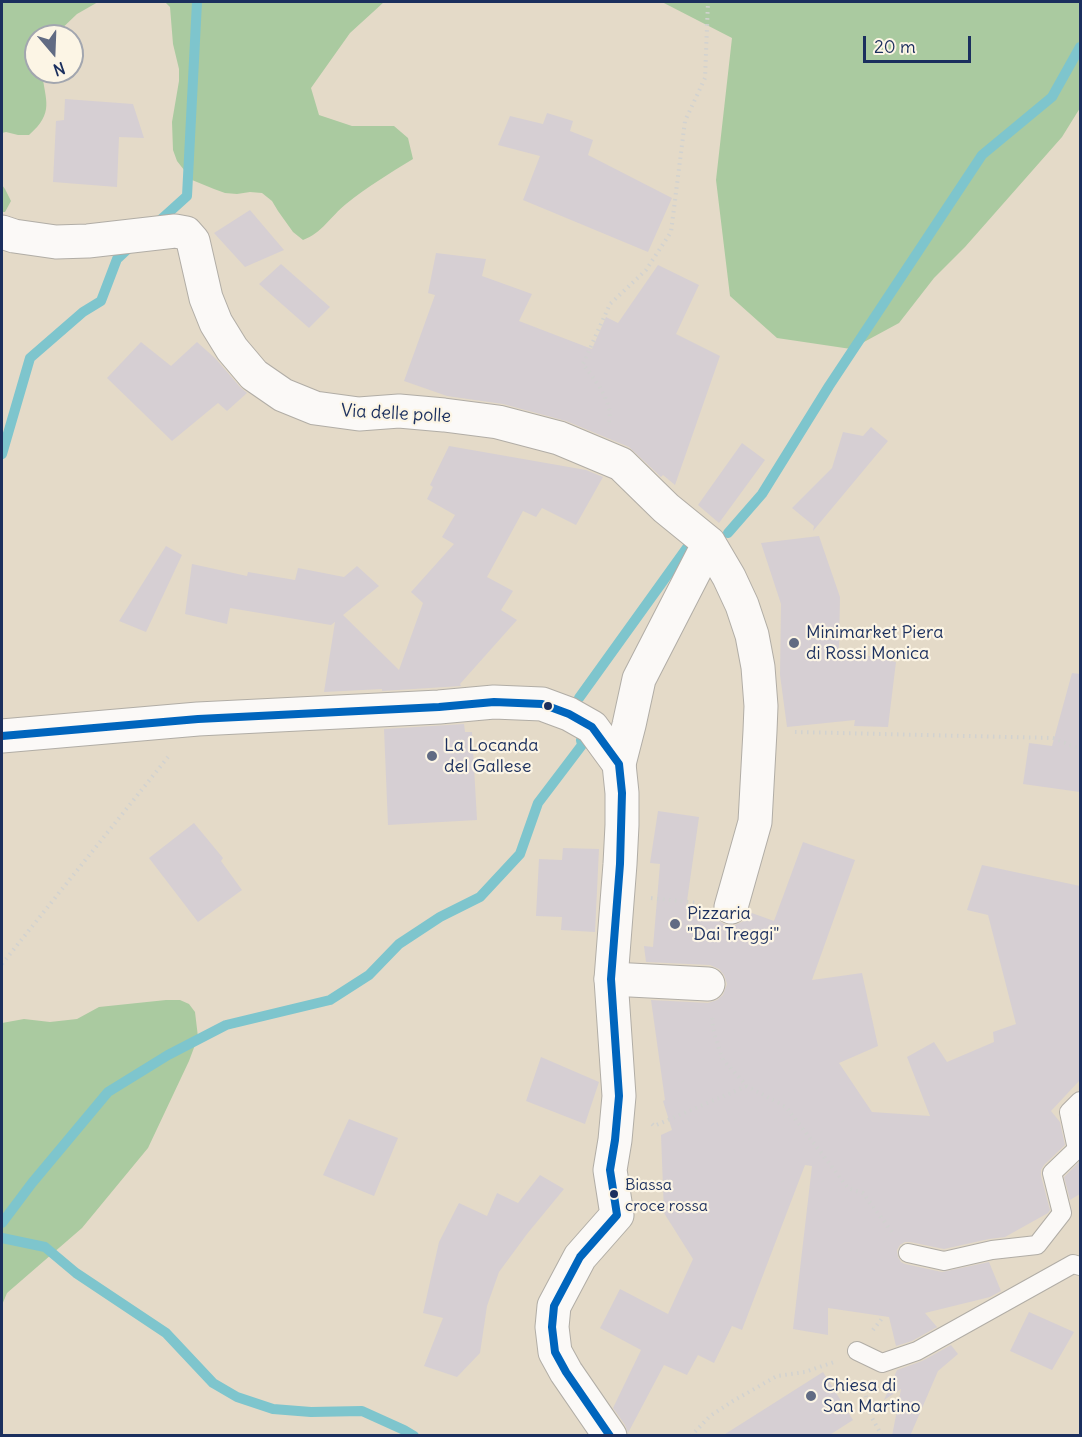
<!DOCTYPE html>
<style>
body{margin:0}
#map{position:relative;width:1082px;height:1437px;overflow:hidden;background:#e4dac8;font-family:Delius,sans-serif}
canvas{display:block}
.frame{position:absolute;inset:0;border:3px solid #1b2f5e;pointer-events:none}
.north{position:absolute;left:24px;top:24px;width:60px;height:60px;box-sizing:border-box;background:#fcf5e5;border:2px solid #a2a6af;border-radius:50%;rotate:161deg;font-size:16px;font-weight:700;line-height:24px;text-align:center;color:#1b2f5e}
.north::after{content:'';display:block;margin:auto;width:21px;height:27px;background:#616b83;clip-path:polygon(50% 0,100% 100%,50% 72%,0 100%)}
.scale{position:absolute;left:863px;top:36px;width:108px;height:27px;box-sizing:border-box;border:3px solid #1b2f5e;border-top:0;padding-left:8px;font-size:18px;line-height:21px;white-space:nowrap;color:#1b2f5e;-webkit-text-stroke:4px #fcf5e5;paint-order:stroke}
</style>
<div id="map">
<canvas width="1082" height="1437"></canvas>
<div class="frame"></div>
<div class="north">N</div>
<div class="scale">20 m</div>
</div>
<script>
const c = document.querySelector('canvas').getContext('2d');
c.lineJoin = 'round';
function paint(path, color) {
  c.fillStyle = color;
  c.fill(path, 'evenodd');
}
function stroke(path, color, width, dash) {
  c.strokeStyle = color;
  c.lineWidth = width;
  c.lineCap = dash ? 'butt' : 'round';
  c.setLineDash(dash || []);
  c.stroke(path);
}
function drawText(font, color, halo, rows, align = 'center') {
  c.font = font + ' Delius,sans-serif';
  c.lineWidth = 4.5;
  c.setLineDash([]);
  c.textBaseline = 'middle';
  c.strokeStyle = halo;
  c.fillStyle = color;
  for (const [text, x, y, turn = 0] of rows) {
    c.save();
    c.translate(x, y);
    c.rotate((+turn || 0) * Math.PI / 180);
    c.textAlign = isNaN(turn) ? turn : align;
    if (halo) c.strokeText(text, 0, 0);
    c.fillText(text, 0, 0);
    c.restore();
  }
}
paint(new Path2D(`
 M2 2H98L77 14 54 36H36V72H42C45 101 55 112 29 135H18L6 132 2 133Z
 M165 2H384L350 33 311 88 319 115 352 126H394L408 138 413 159C390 173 367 187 346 204 330 217 322 233 303 240L293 232 278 211 272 201 262 193 250 192 237 194 225 193 214 189 192 180 177 161 173 150 172 122 179 81V69L173 44 170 7Z
 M662 2H1080V108L1062 137 965 247 934 278 899 323 851 349 777 338 730 296 716 180 732 38Z
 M2 185 5 189 11 201 5 212H2Z
 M166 1000H180L189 1004 195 1012 198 1037 189 1061 148 1148 82 1228 7 1293 2 1305V1023L24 1019 50 1022 77 1019 99 1007Z`), '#aacaa0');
stroke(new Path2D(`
 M156 224 187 196 197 2
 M2 454 30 358 83 312 101 301 117 259 133 244
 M728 533 762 494 829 386 982 155 1052 97 1080 47
 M579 698 689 545
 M2 1223 32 1183 108 1092 168 1055 226 1025 330 1000 369 975 399 944 440 917 480 897 520 854 538 803 582 745 581 740
 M2 1238 45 1247 76 1273 166 1333 213 1383 237 1397 273 1409 311 1412 362 1411 404 1430 414 1436`), '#7ec5cd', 10);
paint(new Path2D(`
 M65 99 133 104 144 138 119 137 117 187 53 182 56 121 64 120Z
 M547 113 573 121 570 131 593 140 588 155 672 198 648 252 523 200 540 156 498 145 510 116 543 124Z
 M250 210 284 250 245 267 214 233Z
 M436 253 486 259 482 276 532 294 519 321 592 349 606 317 618 323 658 265 699 285 676 334 720 356 675 485 663 475 661 477 629 447 566 421 503 404 447 396 404 381 435 295 428 293Z
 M281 264 330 307 309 328 259 284Z
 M141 342 171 366 197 342 216 359 240 387 247 393 227 411 218 403 172 441 107 378Z
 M871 427 888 441 813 531 814 526 792 508 832 468 843 432 863 436Z
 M742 443 765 460 719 523 698 505Z
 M449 446 586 470 603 477 576 525 542 508 536 517 523 511 487 577 513 591 501 610 517 620 460 684 461 686 382 691V689L324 692 335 622 331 625 230 608 227 624 185 614 192 564 247 576 248 572 295 580 298 568 344 577 357 566 379 586 343 615 399 670 423 603 411 592 454 544 442 537 455 515 427 499 433 487 430 485Z
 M819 536 840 597 839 649 896 662 888 727 854 726 855 720 787 727 780 675 781 604 761 543Z
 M166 546 182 555 146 632 119 621Z
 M1072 673 1080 674V792L1023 784 1029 743 1052 746Z
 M464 724 465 732H472L477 820 388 825 384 729Z
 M658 811 699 817 686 908 713 910 717 920 726 925H735L744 921 749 912 774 921 803 842 855 860 812 980 862 973 878 1046 839 1063 872 1112 930 1116 907 1057 934 1042 947 1062 994 1042 993 1032 1016 1024 988 915 967 910 982 865 1080 886V1080L1051 1111 1060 1122 1065 1145 1044 1165 1041 1170V1176L1050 1210 1048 1213 1005 1237 989 1239 944 1249 910 1242H905L900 1245 897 1250 898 1257 901 1262 905 1264 942 1272 989 1262 1001 1291 990 1297 925 1313 937 1327 912 1341 896 1346 889 1317 828 1308V1335L793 1329 812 1166 805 1165 742 1330 732 1326 714 1363 698 1355 687 1375 664 1365 628 1433 625 1425 613 1408 641 1350 600 1328 620 1289 668 1314 693 1259 664 1213 661 1135 672 1130 663 1101 665 1100 651 1000 708 1003 717 1000 723 995 727 984 724 975 719 969 710 965 646 962 644 946 653 947 660 864 650 863Z
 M194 823 223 858 221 861 242 890 198 922 149 858Z
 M563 848 599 849 595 932 561 930 562 917 536 916 539 859 562 860Z
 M541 1057 599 1082 585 1124 526 1101Z
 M349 1119 398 1138 374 1196 323 1175Z
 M1080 1161V1194L1070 1200 1064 1177Z
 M540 1175 564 1189 527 1234 499 1272 487 1306 480 1353 457 1377 424 1366 443 1318 423 1313 439 1242 459 1203 487 1216 497 1193 518 1203Z
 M1029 1312 1074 1332 1052 1370 1010 1351Z
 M951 1345 958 1354 938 1371 910 1436H892L901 1389 884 1400 897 1370 922 1361Z
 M823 1372 853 1420 828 1436H722Z`), '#d6cfd3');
const lane = new Path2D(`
 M908 1253 944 1261 992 1250 1037 1245 1062 1213 1052 1173 1077 1149 1069 1112 1080 1101
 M857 1351 882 1363 917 1351 1073 1264 1080 1266`);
const street = new Path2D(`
 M2 232 14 236 56 242 88 241 175 231 186 233 193 241 206 298 216 323 232 349 254 375 283 395 315 408 359 414 399 411 444 415 498 422 559 438 621 464 666 508 709 543 729 577 742 605 752 635 758 667 761 706 760 731 755 822 731 907
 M619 764 629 725 639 679 709 543
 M611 979 708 984`);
const secondary = new Path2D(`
 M2 736 198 719 439 707 494 702 542 704 569 714 592 727 619 764 622 793V825L620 864 611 979 619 1096 615 1140 610 1170 617 1215 580 1257 554 1306 552 1327 555 1352 566 1372 610 1436`);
stroke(lane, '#b1ada6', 20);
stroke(street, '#b1ada6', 35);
stroke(secondary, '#b1ada6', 35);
stroke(new Path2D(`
 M609 422C614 402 594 379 583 364L610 304 646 270 671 232 685 121 705 78 708 2
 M795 732 1053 738 1080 749
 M651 898 698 903
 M2 964 168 757
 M712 1018 714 1033 723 1060 747 1086 786 1107 848 1188 863 1193 892 1232
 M652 1124 654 1126 747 1086
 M873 1330 884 1316
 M863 1384 871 1416 882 1436
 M691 1436 710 1416 733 1401 777 1376 805 1372 834 1362`), '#d2d2d0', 4, [1.5, 4.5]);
stroke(lane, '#fbf9f7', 18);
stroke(street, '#fbf9f7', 33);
stroke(secondary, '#fbf9f7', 33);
stroke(new Path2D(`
 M2 736 198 719 439 707 494 702 542 704 569 714 592 727 619 764 622 793 620 864 611 979 619 1096 615 1140 610 1170 617 1215 580 1257 554 1306 552 1327 555 1352 566 1372 610 1436`), '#0065bd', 8);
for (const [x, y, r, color] of [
 [794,643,6,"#616b83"],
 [548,706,5,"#1b2f5e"],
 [432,756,6,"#616b83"],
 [675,924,6,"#616b83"],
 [614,1194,5,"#1b2f5e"],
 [811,1396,6,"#616b83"]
]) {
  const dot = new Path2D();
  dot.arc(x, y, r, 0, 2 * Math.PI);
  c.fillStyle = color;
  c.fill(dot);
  stroke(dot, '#fcf5e5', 2);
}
drawText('16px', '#1b2f5e', '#fcf5e5', [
 ["Biassa",625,1185],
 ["croce rossa",625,1206]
], 'left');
drawText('18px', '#1b2f5e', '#fcf5e5', [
 ["Via delle polle",396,414,3]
]);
drawText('18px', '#1b2f5e', '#fcf5e5', [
 ["Minimarket Piera",806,633],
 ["di Rossi Monica",806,654],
 ["La Locanda",444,746],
 ["del Gallese",444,767],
 ["Pizzaria",687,914],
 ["\"Dai Treggi\"",687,935],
 ["Chiesa di",823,1386],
 ["San Martino",823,1407]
], 'left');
</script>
